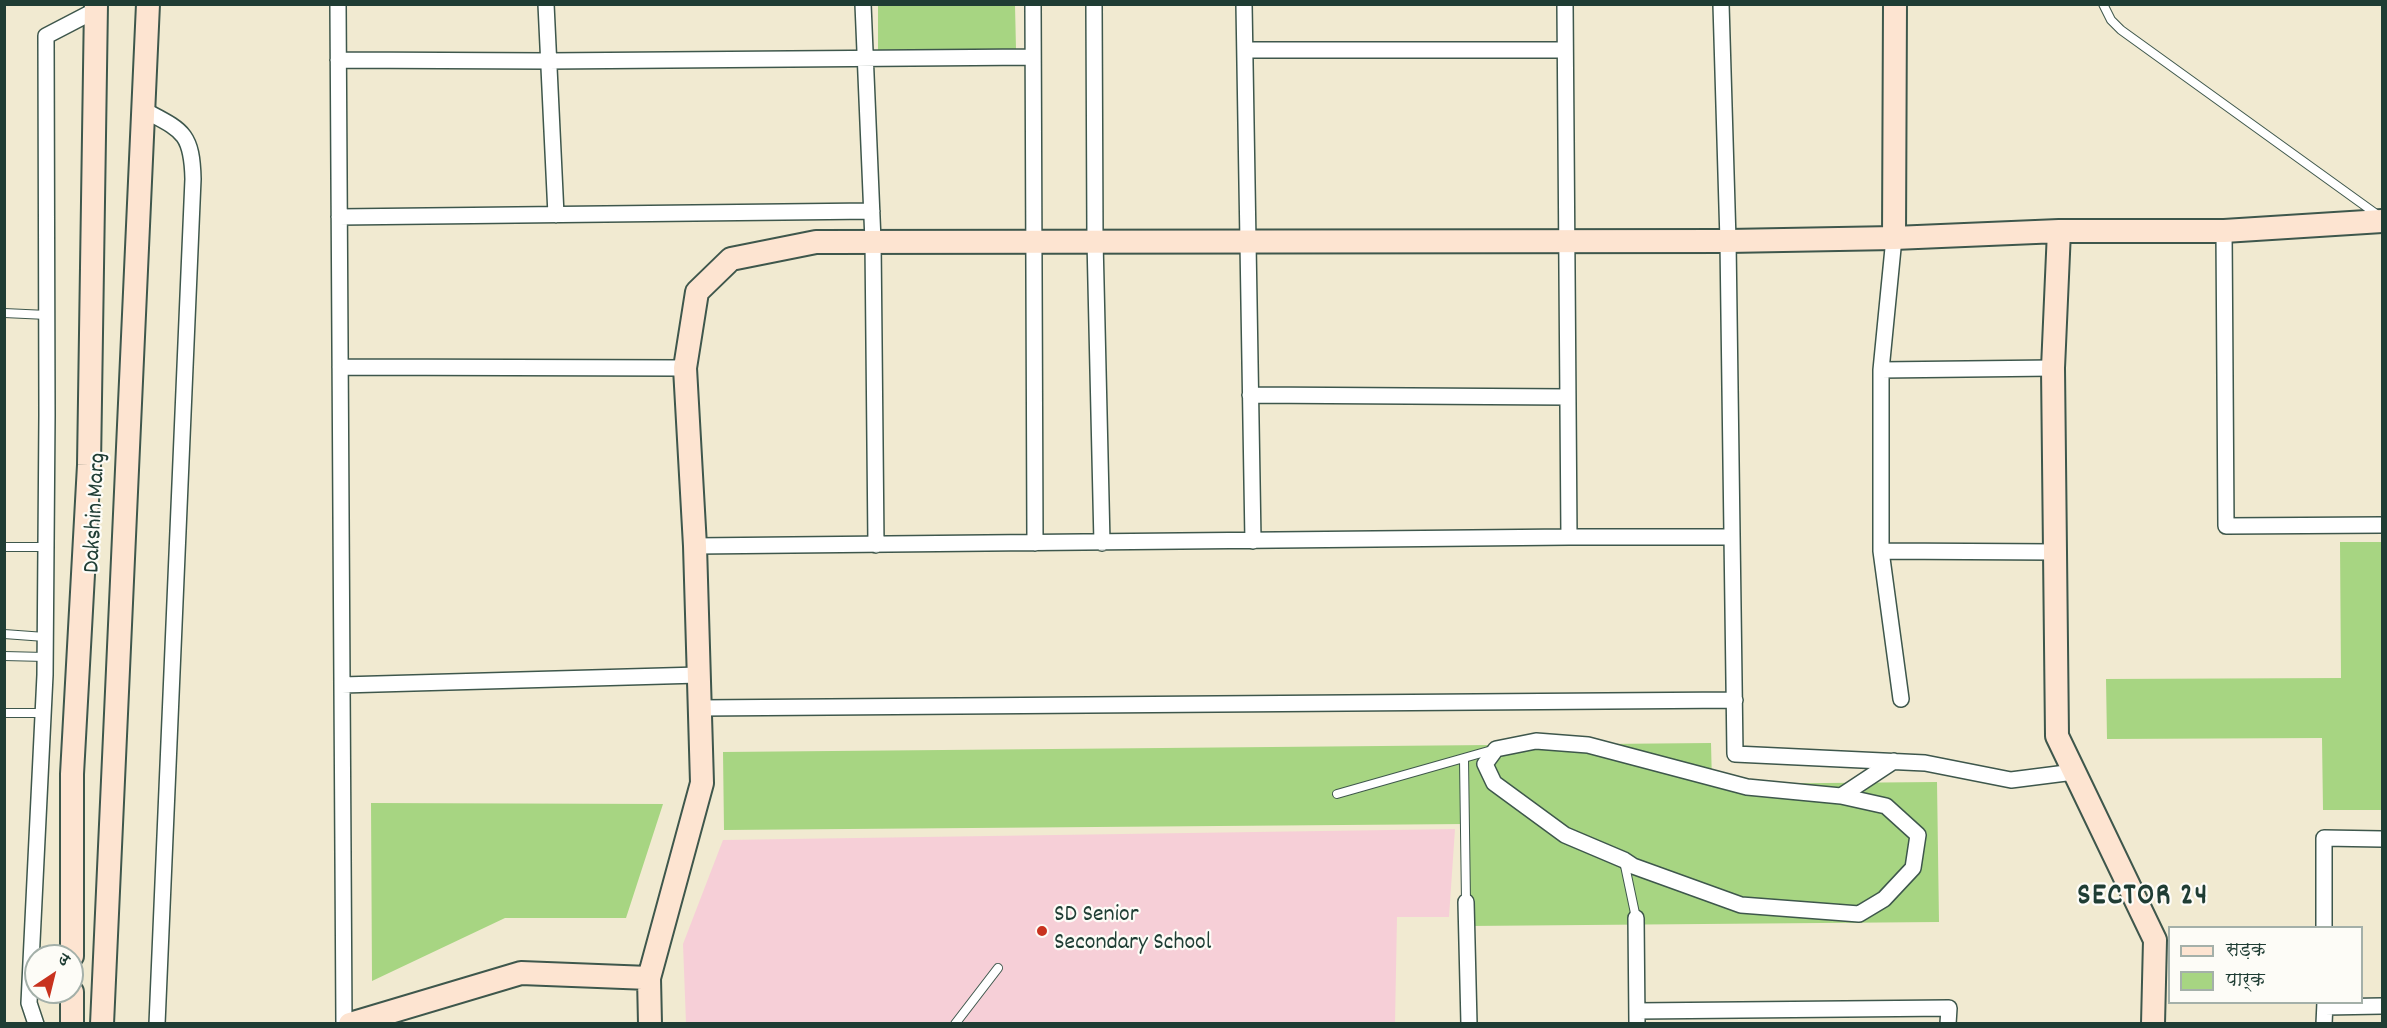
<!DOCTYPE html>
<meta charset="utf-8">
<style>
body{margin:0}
#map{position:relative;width:2387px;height:1028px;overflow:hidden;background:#f1ead1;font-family:Dekko,"Playpen Sans Deva",sans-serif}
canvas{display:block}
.frame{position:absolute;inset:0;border:6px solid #1f3d34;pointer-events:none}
.legend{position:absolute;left:2168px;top:926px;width:195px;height:78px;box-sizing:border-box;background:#fdfcf7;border:2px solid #a4b0a9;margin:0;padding:8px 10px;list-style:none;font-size:18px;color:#1f3d34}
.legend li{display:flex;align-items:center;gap:12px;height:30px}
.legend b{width:30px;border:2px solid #a4b0a9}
.north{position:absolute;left:24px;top:944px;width:60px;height:60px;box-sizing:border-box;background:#fdfcf7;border:2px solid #a4b0a9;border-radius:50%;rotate:35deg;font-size:16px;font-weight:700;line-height:24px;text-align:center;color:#1f3d34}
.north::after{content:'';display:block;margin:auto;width:21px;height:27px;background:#c8321e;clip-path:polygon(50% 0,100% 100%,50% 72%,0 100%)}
</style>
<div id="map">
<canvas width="2387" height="1028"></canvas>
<div class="frame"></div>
<ul class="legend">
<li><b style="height:8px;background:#fde4d1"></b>सड़क</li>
<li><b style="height:16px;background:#a7d582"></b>पार्क</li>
</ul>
<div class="north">उ</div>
</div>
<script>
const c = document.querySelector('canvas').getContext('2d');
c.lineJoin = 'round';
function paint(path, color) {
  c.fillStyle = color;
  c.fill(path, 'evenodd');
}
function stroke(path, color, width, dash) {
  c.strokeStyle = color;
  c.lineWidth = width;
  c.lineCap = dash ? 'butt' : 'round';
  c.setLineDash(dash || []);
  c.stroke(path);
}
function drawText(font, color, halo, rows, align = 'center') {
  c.font = font + ' Dekko,sans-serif';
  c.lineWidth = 4.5;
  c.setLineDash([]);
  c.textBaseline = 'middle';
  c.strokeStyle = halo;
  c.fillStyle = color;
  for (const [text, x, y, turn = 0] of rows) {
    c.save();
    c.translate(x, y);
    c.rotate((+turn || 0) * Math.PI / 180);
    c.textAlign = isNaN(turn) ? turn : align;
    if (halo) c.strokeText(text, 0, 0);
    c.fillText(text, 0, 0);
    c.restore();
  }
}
paint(new Path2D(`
 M1455 829 1449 917H1397L1395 1023H686L683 944 723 840Z`), '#f6cfd7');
paint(new Path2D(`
 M878 5H1015L1016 49 878 50Z
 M2340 542H2382V810H2323L2322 738 2107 739 2106 679 2341 678Z
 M1711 743 1712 784 1937 782 1939 922 1468 926 1466 824 724 830 723 752Z
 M371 803 663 804 626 918H505L372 981Z`), '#a7d582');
const lane = new Path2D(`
 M2103 4 2111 20 2121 30 2379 216
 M4 313 47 315
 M4 547H46
 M4 634 45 637
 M4 656 45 657
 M4 713H43
 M1464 759 1466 902
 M1337 794 1492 750
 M1624 861 1636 918
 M955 1024 998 968`);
const street = new Path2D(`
 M338 4 344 1024
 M546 4 556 215
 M863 4 873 241 876 545
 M1033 4 1035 543
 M1094 4 1095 240 1102 543
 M1244 4 1253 541
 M1565 4 1569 537
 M1721 4 1728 241 1735 754 1925 763 2011 780 2074 772
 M1245 50H1565
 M338 60 548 61 1033 57
 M142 109C181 130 192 131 193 179L157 1024
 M339 217 872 211
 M2224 231 2226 526 2382 525
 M340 367 685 368
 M2053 368 1881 370V551L2055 552
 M1881 370 1894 238
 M1250 395 1568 397
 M695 546 1569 537H1732
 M1881 551 1901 699
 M342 685 699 675
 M700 708 1735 700
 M1841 796 1886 806 1918 835 1913 868 1884 899 1859 914 1741 905 1633 866 1624 860 1565 835 1494 783 1485 764 1496 749 1536 741 1588 745 1747 787 1841 796 1894 761
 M1466 902 1469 1024
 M1636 918 1637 1024
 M2324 928V838L2382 839
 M2325 1007 2382 1006
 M1637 1011 1949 1008 1948 1024
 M36 1024 29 1003 45 675 47 415 46 36 96 10
 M2324 1024 2325 1002`);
const secondary = new Path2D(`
 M2059 231 2053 368 2057 736 2155 940 2153 1024
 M1894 238 1895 4
 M72 956V774L89 465 96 4
 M72 1024V992
 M102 1024 148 4
 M350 1024 521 973 649 978
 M650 1024 649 978 702 783 695 546 685 368 697 292 731 259 816 242 1728 241 1894 238 2059 231H2224L2382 221`);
stroke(lane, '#3e574c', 10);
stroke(street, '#3e574c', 18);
stroke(secondary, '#3e574c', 26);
stroke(lane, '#fff', 8);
stroke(street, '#fff', 15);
stroke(secondary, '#fde4d1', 22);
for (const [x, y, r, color] of [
 [1042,931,6,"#c8321e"]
]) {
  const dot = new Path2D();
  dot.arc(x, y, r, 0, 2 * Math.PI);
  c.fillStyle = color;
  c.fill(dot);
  stroke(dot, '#fdfcf7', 2);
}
drawText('24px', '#1f3d34', '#fdfcf7', [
 ["Dakshin Marg",97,513,-87]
]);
drawText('24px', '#1f3d34', '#fdfcf7', [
 ["SD Senior",1054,917],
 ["Secondary School",1054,945]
], 'left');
c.letterSpacing = '1.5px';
drawText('bold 30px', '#1f3d34', '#fdfcf7', [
 ["SECTOR 24",2143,899]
]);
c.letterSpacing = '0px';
</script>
